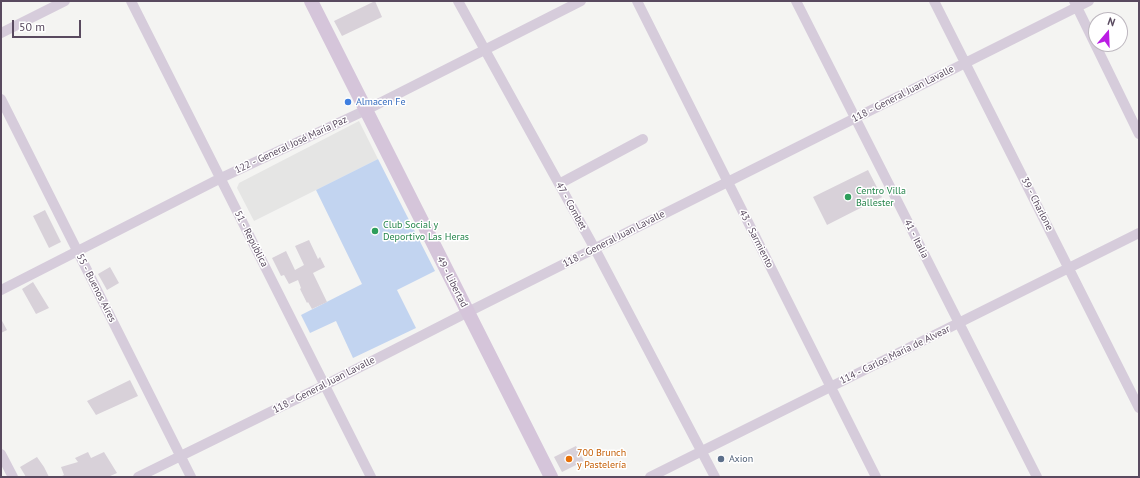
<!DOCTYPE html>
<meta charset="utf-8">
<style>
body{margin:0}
#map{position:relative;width:1140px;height:478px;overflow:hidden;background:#f4f4f2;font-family:"PT Sans",sans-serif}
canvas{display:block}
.frame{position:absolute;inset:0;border:2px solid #594a5f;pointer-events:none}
.north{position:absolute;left:1088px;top:12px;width:40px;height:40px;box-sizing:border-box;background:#fff;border:1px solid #bdb7bf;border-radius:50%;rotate:19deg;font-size:11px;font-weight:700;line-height:16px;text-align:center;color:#594a5f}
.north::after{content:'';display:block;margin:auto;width:14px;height:18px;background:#bb1de4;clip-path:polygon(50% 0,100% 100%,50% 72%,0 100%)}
.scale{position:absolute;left:12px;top:20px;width:69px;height:18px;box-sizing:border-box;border:2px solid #594a5f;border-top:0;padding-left:5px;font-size:12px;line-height:14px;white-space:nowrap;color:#594a5f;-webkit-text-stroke:3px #fff;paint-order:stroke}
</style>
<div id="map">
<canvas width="1140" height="478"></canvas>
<div class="frame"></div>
<div class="north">N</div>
<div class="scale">50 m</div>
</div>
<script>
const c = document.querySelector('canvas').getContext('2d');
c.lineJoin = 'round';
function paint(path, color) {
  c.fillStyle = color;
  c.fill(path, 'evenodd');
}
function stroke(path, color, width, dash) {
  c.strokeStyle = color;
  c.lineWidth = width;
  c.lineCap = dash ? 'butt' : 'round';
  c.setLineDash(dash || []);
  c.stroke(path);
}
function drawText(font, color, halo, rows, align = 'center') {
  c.font = font + ' "PT Sans",sans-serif';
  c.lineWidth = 3;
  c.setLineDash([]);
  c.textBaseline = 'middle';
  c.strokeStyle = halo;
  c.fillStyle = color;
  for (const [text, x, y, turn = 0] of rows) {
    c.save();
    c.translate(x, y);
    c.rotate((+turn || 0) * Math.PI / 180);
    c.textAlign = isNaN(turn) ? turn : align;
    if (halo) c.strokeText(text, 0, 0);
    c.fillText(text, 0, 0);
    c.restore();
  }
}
paint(new Path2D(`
 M359 121 378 159 254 221 237 188 239 183Z`), '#e5e5e4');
paint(new Path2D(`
 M378 159 435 271 397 290 416 328 353 358 336 321 310 333 301 315 362 284 316 190Z`), '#c2d4f0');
paint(new Path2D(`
 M375 1 382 17 342 36 334 21Z
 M868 170 882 197 827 225 813 197Z
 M45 210 61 242 49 248 33 216Z
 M309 240 318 259 320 257 325 267 313 273 327 302 312 309 308 302 307 303 300 289 301 288 298 280 289 284 284 275 281 276 272 258 286 251 295 270 304 265 295 246Z
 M110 267 119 283 107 290 98 274Z
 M33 282 49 308 36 314 22 289Z
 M1 319 7 330 1 333Z
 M130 380 138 396 96 415 87 401Z
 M576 446 584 461 562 472 554 457Z
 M88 452 91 458 104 452 117 473 108 477H60L64 475 61 467 78 462 75 458Z
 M37 457 44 467 49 477H26L20 467Z`), '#d8d1d9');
stroke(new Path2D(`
 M131 1 371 477
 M458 1 595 249 715 477
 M637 1 876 477
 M796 1 1037 477
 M934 1 1139 408
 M1074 1 1139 134
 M1 33 65 1
 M1 99 191 477
 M559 184 643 139
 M1 290 221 178 366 110 581 1
 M1 454 13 477
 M138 477 325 385 468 312 1089 1
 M650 477 1139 233`), '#d6ccdb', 10);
stroke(new Path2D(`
 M311 1 551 477`), '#d5c5da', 14);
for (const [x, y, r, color] of [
 [348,102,4,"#3f7fe0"],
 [848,197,4,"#2e9e5b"],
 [375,231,4,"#2e9e5b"],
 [569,459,4,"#e8710a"],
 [721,459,4,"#5c6f8a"]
]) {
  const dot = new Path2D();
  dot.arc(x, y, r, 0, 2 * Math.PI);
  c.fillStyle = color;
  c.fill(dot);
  stroke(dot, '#fff', 1.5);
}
drawText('10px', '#594a5f', '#fff', [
 ["118 - General Juan Lavalle",903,94,-27],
 ["122 - General José María Paz",291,145,-25],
 ["39 - Charlone",1037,204,63],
 ["47 - Combet",571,206,61],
 ["51 - República",251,239,63],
 ["118 - General Juan Lavalle",614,239,-27],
 ["43 - Sarmiento",756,239,63],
 ["41 - Italia",916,239,63],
 ["49 - Libertad",452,282,63],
 ["55 - Buenos Aires",96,288,63],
 ["114 - Carlos María de Alvear",895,355,-26],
 ["118 - General Juan Lavalle",324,385,-27]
]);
drawText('10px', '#366cbe', '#fff', [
 ["Almacen Fe",356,102]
], 'left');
drawText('10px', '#27864d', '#fff', [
 ["Centro Villa",856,191],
 ["Ballester",856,203],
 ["Club Social y",383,225],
 ["Deportivo Las Heras",383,237]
], 'left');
drawText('10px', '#c56008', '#fff', [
 ["700 Brunch",577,453],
 ["y Pastelería",577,465]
], 'left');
drawText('10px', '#4e5e75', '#fff', [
 ["Axion",729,459]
], 'left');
</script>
